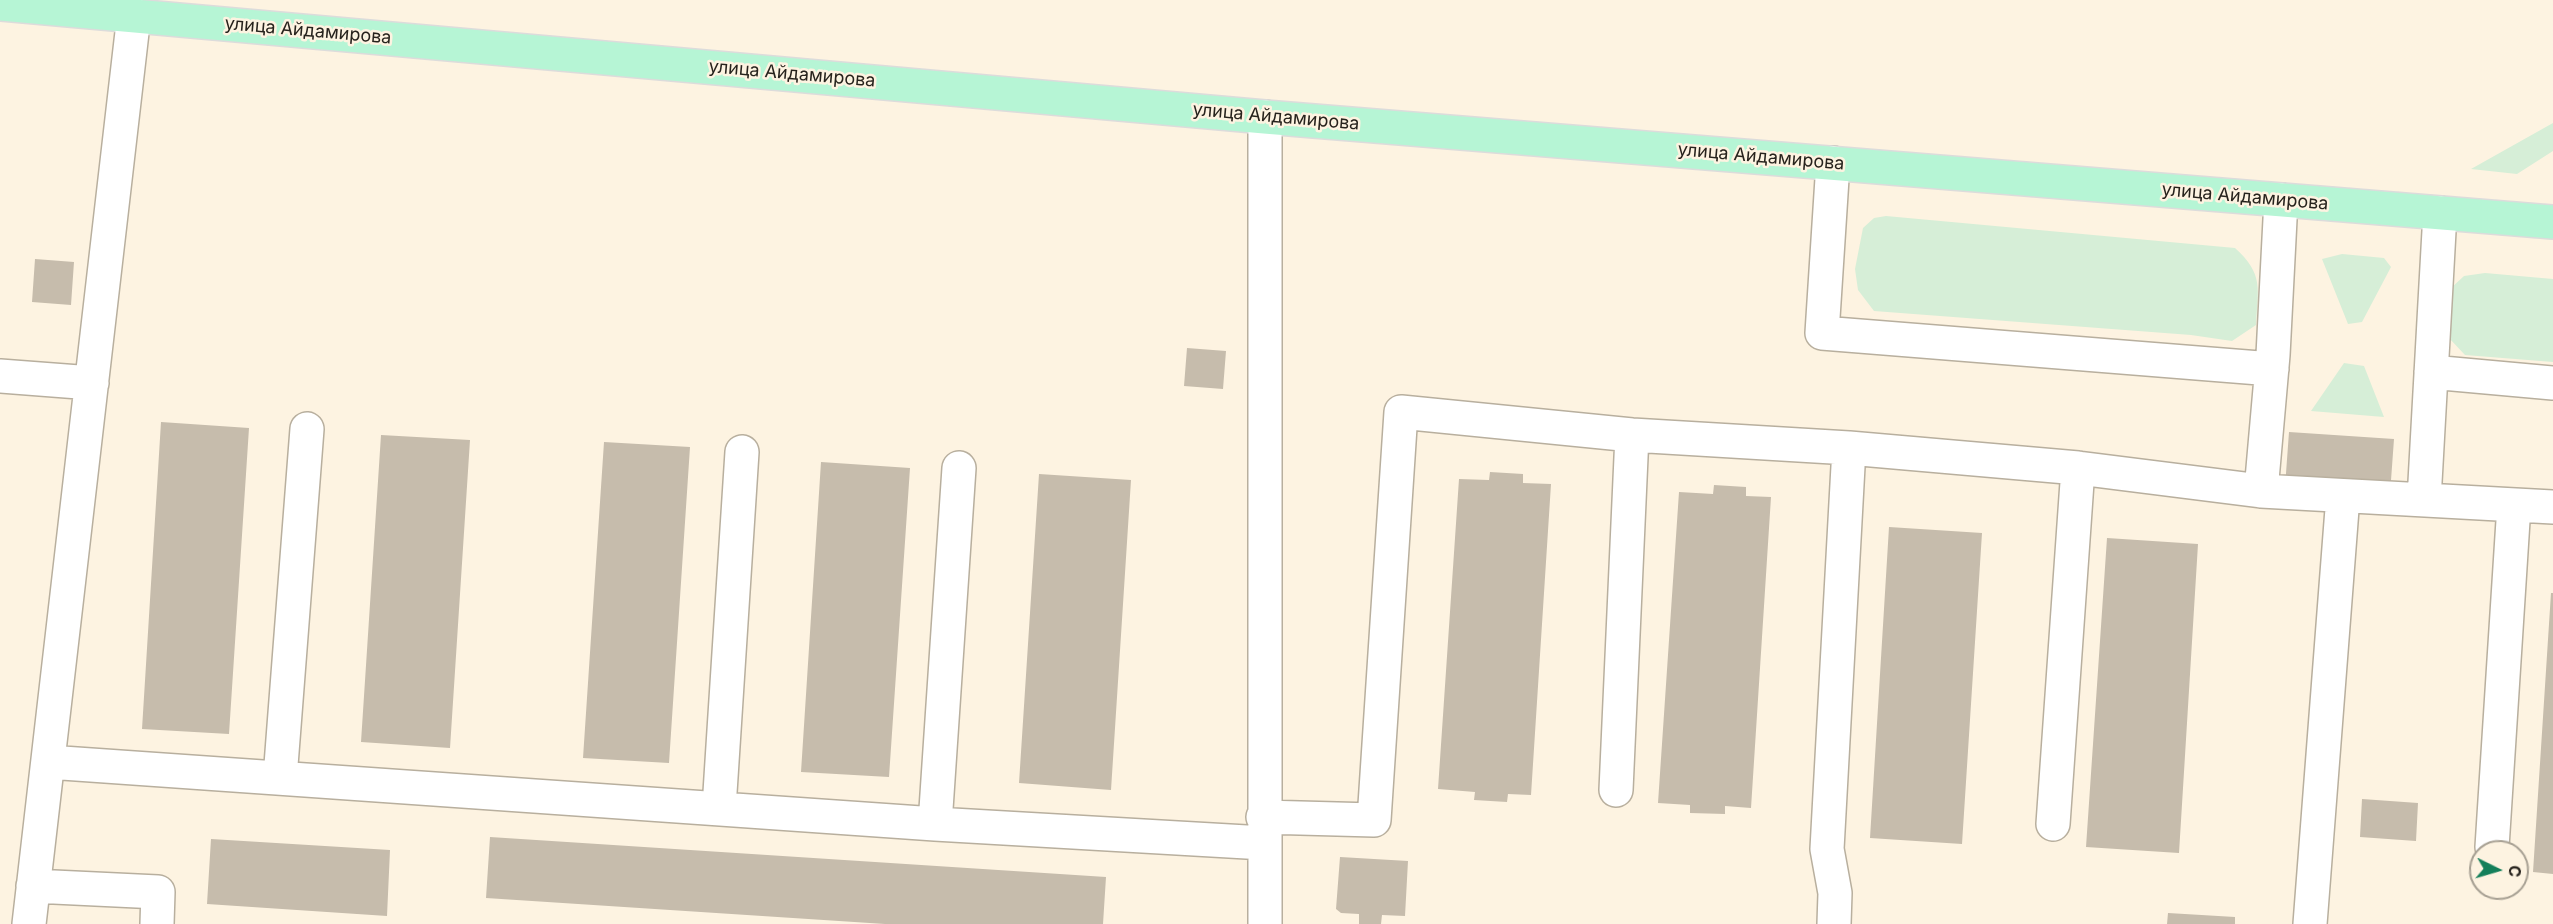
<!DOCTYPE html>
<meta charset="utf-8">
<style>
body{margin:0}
#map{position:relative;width:2553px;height:924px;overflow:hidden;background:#fdf3e1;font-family:Inter,sans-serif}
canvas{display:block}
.north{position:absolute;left:2469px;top:840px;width:60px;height:60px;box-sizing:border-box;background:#fdf3e1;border:2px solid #a7a093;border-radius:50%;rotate:95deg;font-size:16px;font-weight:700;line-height:24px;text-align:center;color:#27231d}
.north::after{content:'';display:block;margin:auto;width:21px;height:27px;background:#147f5a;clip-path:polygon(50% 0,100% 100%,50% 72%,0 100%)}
</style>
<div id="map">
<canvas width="2553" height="924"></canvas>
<div class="north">С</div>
</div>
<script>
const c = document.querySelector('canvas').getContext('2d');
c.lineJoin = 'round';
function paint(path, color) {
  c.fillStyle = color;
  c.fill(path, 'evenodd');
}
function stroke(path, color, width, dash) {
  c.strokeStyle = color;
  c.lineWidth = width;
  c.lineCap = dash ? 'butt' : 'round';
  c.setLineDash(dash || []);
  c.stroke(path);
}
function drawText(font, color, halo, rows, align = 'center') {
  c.font = font + ' Inter,sans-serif';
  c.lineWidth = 5;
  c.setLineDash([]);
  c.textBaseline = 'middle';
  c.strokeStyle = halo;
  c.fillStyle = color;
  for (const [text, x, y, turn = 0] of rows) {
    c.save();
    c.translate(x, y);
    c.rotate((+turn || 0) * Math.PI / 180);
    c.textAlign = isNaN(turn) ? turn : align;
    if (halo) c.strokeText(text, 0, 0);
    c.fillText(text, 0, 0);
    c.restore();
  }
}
paint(new Path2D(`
 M2553 123V151L2517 174 2471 169Z
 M1886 216 2235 248C2264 274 2258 289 2256 325L2232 341 2191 335 1874 311 1858 290 1855 269 1863 228 1874 218Z
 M2342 254 2384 258 2391 267 2362 322 2348 324 2322 259Z
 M2485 273 2553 279V362L2465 355 2449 338 2451 288 2464 276Z
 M2344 363 2364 366 2384 417 2311 411Z`), '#d6eed7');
paint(new Path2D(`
 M35 259 74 262 71 305 32 302Z
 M1187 348 1226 351 1223 389 1184 386Z
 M161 422 249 428 229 734 142 729Z
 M2289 432 2394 439 2390 494 2285 487Z
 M381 435 470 440 450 748 361 742Z
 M604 442 690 447 669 763 583 758Z
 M821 462 910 468 889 777 801 772Z
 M1490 472 1523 474V483L1551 484 1531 795 1508 794 1507 802 1474 800 1475 792 1438 789 1459 479 1489 480Z
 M1039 474 1131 480 1111 790 1019 783Z
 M1714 485 1746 487V496L1771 497 1751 808 1725 806V814L1690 813V805L1658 803 1679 492 1713 494Z
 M1889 527 1982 533 1962 844 1870 838Z
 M2107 538 2198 544 2179 853 2086 847Z
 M2551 593H2553V874L2533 872Z
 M2362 799 2418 803 2416 841 2360 837Z
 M490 837 1106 877 1103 924H885L486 898Z
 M211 839 390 850 387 916 207 904Z
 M1340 857 1408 861 1405 916 1382 915 1381 924H1359V914L1341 913 1336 909Z
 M2168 913 2235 917V924H2167Z`), '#c6bcac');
const minor = new Path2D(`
 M1833 163 1822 333 2272 369
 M2431 372 2553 383
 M0 376 92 383
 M2261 491 2273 355 2281 200
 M2424 500 2440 213
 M48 762 935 824 1264 843
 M280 778 307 429
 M1616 790 1632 435
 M719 808 742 452
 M1263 817 1374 820 1401 412 1632 435 1849 448 2078 468 2261 491 2553 507
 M935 824 959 468
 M2053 824 2078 468
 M2492 847 2514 505
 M33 886 158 892 157 924
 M29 924 134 15
 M1265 924V117
 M1834 924 1835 893 1827 849 1849 448
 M2310 924 2343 496`);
const major = new Path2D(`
 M0 4 1265 117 2553 222`);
stroke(minor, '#b8af9e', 36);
stroke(major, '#dcdcdb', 36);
stroke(minor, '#fff', 33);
stroke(major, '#b6f5d5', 33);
drawText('18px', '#27231d', '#fdf3e1', [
 ["улица Айдамирова",308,31,5],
 ["улица Айдамирова",792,74,5],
 ["улица Айдамирова",1276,117,5],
 ["улица Айдамирова",1761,157,5],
 ["улица Айдамирова",2245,197,5]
]);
</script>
